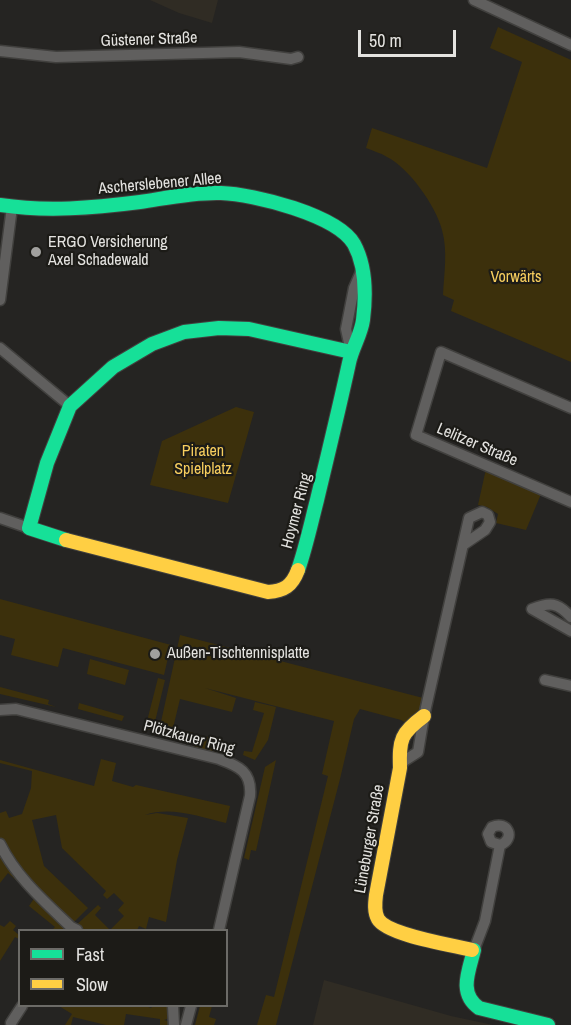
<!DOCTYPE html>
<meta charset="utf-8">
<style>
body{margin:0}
#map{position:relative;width:571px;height:1025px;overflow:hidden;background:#252422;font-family:"Archivo Narrow",sans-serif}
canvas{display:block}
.legend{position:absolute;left:18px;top:929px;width:210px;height:78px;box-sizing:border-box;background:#1c1b17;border:2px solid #6c6b67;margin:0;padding:8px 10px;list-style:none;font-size:18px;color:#e4e3e0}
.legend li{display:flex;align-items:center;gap:12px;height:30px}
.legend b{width:30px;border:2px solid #6c6b67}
.scale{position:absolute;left:358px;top:30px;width:98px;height:27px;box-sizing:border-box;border:3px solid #e4e3e0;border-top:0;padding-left:8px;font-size:18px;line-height:21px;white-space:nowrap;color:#e4e3e0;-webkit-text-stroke:4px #1c1b17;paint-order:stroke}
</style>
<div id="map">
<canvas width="571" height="1025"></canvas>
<ul class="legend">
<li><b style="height:8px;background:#16e098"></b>Fast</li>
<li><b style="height:8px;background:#ffcf43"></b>Slow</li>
</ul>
<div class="scale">50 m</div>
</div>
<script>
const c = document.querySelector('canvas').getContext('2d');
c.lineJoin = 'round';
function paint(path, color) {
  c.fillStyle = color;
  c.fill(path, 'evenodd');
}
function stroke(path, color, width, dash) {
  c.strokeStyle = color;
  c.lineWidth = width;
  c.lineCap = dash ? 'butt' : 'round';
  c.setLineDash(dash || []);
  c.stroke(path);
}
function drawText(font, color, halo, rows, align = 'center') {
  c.font = font + ' "Archivo Narrow",sans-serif';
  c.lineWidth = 4.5;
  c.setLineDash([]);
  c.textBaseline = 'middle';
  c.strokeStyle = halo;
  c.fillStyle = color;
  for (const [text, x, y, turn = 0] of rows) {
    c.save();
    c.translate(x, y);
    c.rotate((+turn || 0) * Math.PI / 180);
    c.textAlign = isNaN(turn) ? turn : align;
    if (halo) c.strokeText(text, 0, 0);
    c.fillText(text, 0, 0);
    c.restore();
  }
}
paint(new Path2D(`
 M150 0H218L212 23 179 13Z
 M324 980 451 1016 493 1025H313Z`), '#302c24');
paint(new Path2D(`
 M498 27 571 60V362L451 311 454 300 443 295C444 274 448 251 442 230 436 206 409 168 387 157 381 153 373 151 366 148L372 128 487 168 522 62 490 48Z
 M236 407 254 412 228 503 150 485 162 441Z
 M486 469 541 494 526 530 496 523 498 514 487 507 478 505Z
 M0 599 171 645 164 675 63 648 58 667 11 655 15 639 0 635Z
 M180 635 427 699 410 726 401 720 360 709 354 719 340 779 276 1025H257L266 995 274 997 328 776 322 774 334 721 205 688 236 698 232 712 180 699 173 728 194 733 192 740 159 731Z
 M90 659 129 670 125 685 87 674Z
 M158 678 165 680 153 730 145 729Z
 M0 687 49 700 48 704 56 707 0 694Z
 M255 702 276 707 268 740 255 760 243 755 244 751 252 752 264 713 253 710Z
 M79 703 124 716 122 721 78 709Z
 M196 734 224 741V746L233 748 229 762 192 752Z
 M101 759 116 763 112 781 133 787 136 785 230 806 226 823C200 817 171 806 145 815L157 813 188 818 177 860 166 922 149 917 146 929 139 926 137 930H52L55 927 29 906 35 897 8 873 0 883V813L6 811 9 818 22 814 31 788 32 771 0 763V760L94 786ZM56 815 62 848 106 891 103 895 107 899 114 893 124 903 118 910 124 916 110 930 95 915 101 908 98 905 73 928 70 926 88 908 44 866 32 820Z
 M276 760 256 851 251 850 249 860 244 858 265 767Z
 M10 921 16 926 13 930 19 935V939L15 937 0 961V925L4 927Z
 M59 1006H146L151 1008 153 1006H168L167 1019 164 1020 168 1021V1025H160V1019L126 1014 124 1025H106L73 1017 71 1025H65L72 1014Z
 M200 1006H212L209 1017 216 1019 214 1025H195Z`), '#3c300c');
const street = new Path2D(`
 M474 0 571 45
 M0 51 56 57 239 52 291 59 298 57
 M0 300 12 207
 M0 348 70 406
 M351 352 346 329 354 288 361 272
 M571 408 441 352 416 435 571 502
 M0 518 29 528
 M571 617C557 602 550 602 532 609L571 631
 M545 680 571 686
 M0 710 16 709 219 759C239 766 252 772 250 796L219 930
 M400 768 404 761 418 752 424 716 469 518 482 512 488 515 490 522 485 530 463 545
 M0 844C16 877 45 902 71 927L77 930
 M474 950 485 921 500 845C516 839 508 820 492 827L488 834 491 842 500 845
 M173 1006 174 1025
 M11 1023 22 1006
 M186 1025 191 1006`);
const fast = new Path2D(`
 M0 205C47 212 93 208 140 202 167 198 194 192 221 193 254 194 337 215 354 244 366 266 366 296 363 320 361 335 352 348 349 363 339 409 328 454 317 500 311 523 306 547 298 570
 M66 540 29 528 47 463 70 406 113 367 152 344 184 332 219 328 249 329 351 352
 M472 950H474C469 971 458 993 479 1008L548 1025`);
const slow = new Path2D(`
 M66 540 268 592C284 591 292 586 298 570
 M424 716C401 733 399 739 400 768L376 895C375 903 374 912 378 919 387 935 452 945 472 950`);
stroke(street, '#41403e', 13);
stroke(fast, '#41403e', 16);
stroke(slow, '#41403e', 16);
stroke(street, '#605f5e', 10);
stroke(fast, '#16e098', 14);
stroke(slow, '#ffcf43', 14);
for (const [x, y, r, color] of [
 [36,252,6,"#a1a09e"],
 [155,654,6,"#a1a09e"]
]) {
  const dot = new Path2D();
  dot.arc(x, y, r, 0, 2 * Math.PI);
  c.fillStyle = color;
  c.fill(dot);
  stroke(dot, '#1c1b17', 2);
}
drawText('16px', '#e4e3e0', '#1c1b17', [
 ["Güstener Straße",149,40,-2],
 ["Ascherslebener Allee",160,184,-5],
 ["Lelitzer Straße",477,445,23],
 ["Hoymer Ring",297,511,-75],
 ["Plötzkauer Ring",189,738,15],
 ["Lüneburger Straße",370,839,-80]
]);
drawText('16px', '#e4e3e0', '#1c1b17', [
 ["ERGO Versicherung",48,243],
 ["Axel Schadewald",48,261],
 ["Außen-Tischtennisplatte",167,654]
], 'left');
drawText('16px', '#f7ce5e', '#1c1b17', [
 ["Vorwärts",516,278],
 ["Piraten",203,452],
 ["Spielplatz",203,470]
]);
</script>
